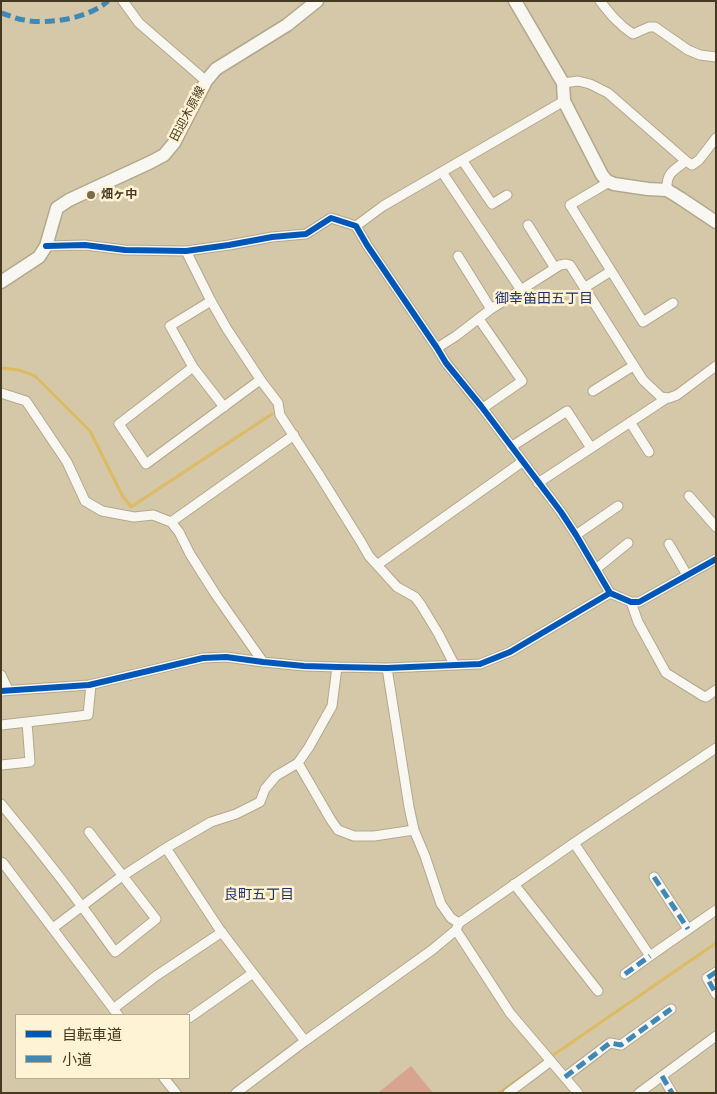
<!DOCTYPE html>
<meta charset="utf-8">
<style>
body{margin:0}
#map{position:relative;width:717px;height:1094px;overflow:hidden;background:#d5c8a8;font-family:"Archivo Narrow","Noto Sans JP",sans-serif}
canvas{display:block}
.frame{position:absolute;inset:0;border:2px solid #443a21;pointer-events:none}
.legend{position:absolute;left:15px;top:1014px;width:175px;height:65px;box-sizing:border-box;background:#fff3d5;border:1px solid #b4a98d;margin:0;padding:6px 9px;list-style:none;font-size:15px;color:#443a21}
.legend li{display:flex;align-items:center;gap:10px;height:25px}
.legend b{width:25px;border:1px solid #b4a98d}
</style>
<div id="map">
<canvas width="717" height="1094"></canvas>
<div class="frame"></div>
<ul class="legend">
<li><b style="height:6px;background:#0057b8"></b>自転車道</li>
<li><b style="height:6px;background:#4088b5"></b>小道</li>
</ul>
</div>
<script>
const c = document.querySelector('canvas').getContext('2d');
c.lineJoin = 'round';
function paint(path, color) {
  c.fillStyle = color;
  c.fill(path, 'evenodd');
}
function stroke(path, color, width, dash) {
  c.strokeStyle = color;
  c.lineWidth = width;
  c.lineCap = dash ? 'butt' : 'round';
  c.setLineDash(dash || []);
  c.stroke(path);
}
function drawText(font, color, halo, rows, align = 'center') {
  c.font = font + ' "Archivo Narrow","Noto Sans JP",sans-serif';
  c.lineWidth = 5;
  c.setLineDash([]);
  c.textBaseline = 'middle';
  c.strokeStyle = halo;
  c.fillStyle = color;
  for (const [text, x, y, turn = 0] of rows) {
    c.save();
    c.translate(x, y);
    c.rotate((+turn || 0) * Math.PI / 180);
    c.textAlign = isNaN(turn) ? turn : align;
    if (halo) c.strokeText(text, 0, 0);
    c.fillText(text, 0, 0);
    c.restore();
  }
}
paint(new Path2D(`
 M411 1066 433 1093H379V1092Z`), '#d9a48f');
stroke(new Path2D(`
 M1 368 19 370 35 376 90 431 122 495 131 507 272 414
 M549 1058 716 943
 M499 1093 540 1064`), '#dcbb63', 3);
const street = new Path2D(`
 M123 1 139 23 206 81
 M600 1C610 14 619 25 633 34L649 27H655L688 50 700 55 716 57
 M563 83 578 81 590 84 608 93 686 161 692 165 699 160 716 138
 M462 160 492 204 507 195
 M442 172 521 290
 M609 182 570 205 643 322 673 303
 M667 190C666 173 673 171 686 161
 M528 225 555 268
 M356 226 383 206 564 101
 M46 246 85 245 125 250 186 251 229 245 272 237 306 234 331 218 356 226 367 245 437 348 446 363 481 406 561 512 576 535 610 593 631 602H639L716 559
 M186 251 211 301 227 329 262 382 278 403 280 415 318 473 361 542 369 556 397 587 415 597 421 605 438 633 454 664
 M458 256 491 309
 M584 288 611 271
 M211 301 170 326 193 367 224 407
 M479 319 522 381 483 408
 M437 348 456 336 491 309 560 265 566 264 570 265 643 380 661 397 669 398 677 395 716 366
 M193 367 119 424 146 464 260 380
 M593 391 633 366
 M1 393 26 401 67 462 85 501 102 511 134 517 153 515 171 522 179 532 190 554 216 595 263 662
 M630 422 649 452
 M511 447 567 411 591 448
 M538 483 667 398
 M689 496 716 527
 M171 522 294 435
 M576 535 618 506
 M669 544 687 575
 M377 565 522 462
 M596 569 628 543
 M631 602 638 622 666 673 703 696 706 697 716 690
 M387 668 409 807 414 830 425 856 441 904 451 918 459 923
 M1 675 8 690
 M1 691 89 685 203 658 226 657 263 662 304 666 337 667 387 668 480 664 510 652 610 593
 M1 725 88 715 91 685
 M298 763 331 820 338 830 354 836H374L414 830
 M1 765 30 762 27 722
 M1 804C41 852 79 901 115 952L156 919 89 832
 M574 843 650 956 716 910
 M166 848 220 930 305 1041
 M1 862 3 863 118 1015
 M654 877 688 929
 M514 884 598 991
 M53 928 118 879 166 848 211 822 236 814 260 802 265 789 276 776 298 763 309 747 332 706 337 667
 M456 930 510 1013 578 1093
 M716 972 707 978 716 994
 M625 974 650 956
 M113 1009 156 976 222 932
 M189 1018 253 973
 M662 1076 672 1093
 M565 1077 610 1043 621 1045 671 1009
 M164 1078 176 1093
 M236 1093 305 1041 432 950 456 930 459 923 574 843 716 748
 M508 1093 551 1061
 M639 1093 716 1036`);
const secondary = new Path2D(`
 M515 1 563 83 564 101 602 175 607 181 614 184 648 189 667 190 680 198 716 222
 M1 282 39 257 46 246 57 208 69 200 151 162 164 155 174 143 206 81 216 69 287 25 317 1`);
stroke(street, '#b2a88e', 11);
stroke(secondary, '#b2a88e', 15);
stroke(street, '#f9f7f2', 9);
stroke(secondary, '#f9f7f2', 12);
stroke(new Path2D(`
 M1 13C9 15 16 19 24 20 48 25 90 18 108 1
 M654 877 688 929
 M716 972 707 978 716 994
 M625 974 650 956
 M662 1076 672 1093
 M565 1077 610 1043 621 1045 671 1009`), '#4088b5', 5, [10, 5]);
stroke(new Path2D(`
 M46 246 85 245 125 250 186 251 229 245 272 237 306 234 331 218 356 226 367 245 437 348 446 363 481 406 561 512 576 535 610 593 631 602H639L716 559
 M1 691 89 685 203 658 226 657 263 662 304 666 337 667 387 668 480 664 510 652 610 593`), '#0057b8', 6);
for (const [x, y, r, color] of [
 [91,195,5,"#776c50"]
]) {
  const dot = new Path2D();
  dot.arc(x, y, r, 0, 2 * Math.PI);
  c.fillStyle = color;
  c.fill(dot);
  stroke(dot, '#fff3d5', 2);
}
drawText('12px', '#443a21', '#fff3d5', [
 ["田迎木原線",188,114,-62]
]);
drawText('bold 12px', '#443a21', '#fff3d5', [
 ["畑ヶ中",101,195]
], 'left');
drawText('14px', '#203169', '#fff3d5', [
 ["御幸笛田五丁目",544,299],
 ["良町五丁目",259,895]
]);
</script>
